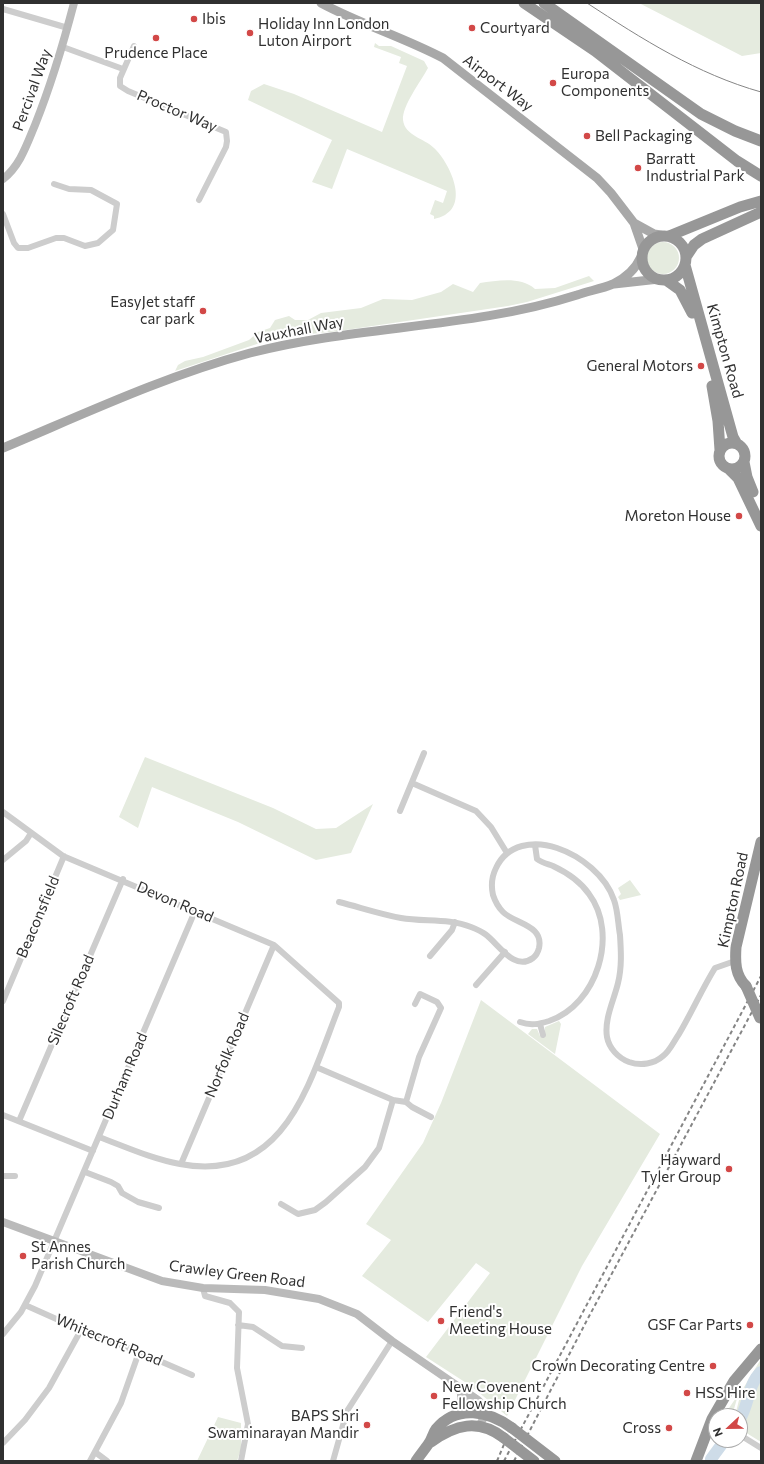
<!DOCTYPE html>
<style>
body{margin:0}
#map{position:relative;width:764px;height:1464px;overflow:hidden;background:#fff;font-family:Commissioner,sans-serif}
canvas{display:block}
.frame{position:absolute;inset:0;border:4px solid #303030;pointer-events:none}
.north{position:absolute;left:708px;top:1408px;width:40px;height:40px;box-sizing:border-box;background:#fff;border:1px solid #acacac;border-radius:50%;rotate:248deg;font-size:11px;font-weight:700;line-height:16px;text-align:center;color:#303030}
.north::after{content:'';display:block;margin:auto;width:14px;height:18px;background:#d24847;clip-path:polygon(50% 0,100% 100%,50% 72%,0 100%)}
</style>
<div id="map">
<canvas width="764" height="1464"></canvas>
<div class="frame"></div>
<div class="north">N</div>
</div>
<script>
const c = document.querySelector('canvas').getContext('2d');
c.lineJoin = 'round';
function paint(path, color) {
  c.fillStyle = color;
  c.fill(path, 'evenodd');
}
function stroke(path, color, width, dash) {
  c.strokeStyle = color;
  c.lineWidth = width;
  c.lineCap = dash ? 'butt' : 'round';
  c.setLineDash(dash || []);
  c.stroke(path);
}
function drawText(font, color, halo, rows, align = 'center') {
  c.font = font + ' Commissioner,sans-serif';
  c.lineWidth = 4;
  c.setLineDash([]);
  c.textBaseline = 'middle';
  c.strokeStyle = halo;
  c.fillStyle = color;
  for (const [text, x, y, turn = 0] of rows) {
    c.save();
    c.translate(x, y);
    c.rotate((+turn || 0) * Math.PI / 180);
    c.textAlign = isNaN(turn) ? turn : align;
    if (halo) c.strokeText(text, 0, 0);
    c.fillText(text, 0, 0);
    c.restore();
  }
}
paint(new Path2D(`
 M639 3H761V53L742 56Z
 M375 43 379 46H391L424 61 428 68C421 81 402 106 403 120 405 136 424 138 434 148 448 161 469 201 445 215 442 217 437 218 434 219V216L430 214 435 200 443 203 447 191 347 149 332 189 312 182 332 140 248 100 251 91 264 84 294 94 382 132 407 66 399 63 401 57 374 47Z
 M647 258a16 16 0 1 1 32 0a16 16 0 1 1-32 0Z
 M589 276 594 281 527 302 508 306 339 331 290 336 269 340 175 371 178 365 185 361 203 357 249 340 258 332 270 328 275 320 289 316 295 320H308L321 313 361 308 383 299 412 300 441 292 453 284 473 292 480 283C497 281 520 276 535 289L555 288Z
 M145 757 273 808 316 829 336 828 373 804 351 853 316 860 238 822 152 787 138 828 119 817Z
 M630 880 641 895 620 900 618 897 621 894 618 888Z
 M481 1000 660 1134 582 1266 507 1416 471 1386 426 1357 490 1273 476 1263 428 1322 362 1276 391 1240 366 1224 423 1143 441 1103Z
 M559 1021 561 1024 555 1054 528 1034 532 1029H537L540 1036 545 1031V1027Z
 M761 1359V1442L740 1429V1416H735L741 1392Z
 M738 1395 732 1416H726L729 1408Z
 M218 1417 241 1423V1449L237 1461H197Z`), '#e5ebdf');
stroke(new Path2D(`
 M740 1419C749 1404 748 1384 761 1372
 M711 1459 725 1440`), '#cedce8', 12);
stroke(new Path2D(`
 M3 9 68 28
 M134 46 120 78V86L128 91 226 132 227 141 226 147 199 200
 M63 47 123 69
 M3 214 14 243 18 248H28L56 238H64L85 246 98 243 113 230 117 204 91 190 69 189 54 184
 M412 783 476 811 491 827 507 853
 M400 811 424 753
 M3 812 63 856 274 945 339 1003V1007C309 1083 285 1184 180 1164 152 1159 126 1147 99 1137
 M3 860 26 841 31 833
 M339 902C359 907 380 914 401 918 424 922 449 918 471 927 476 929 481 931 485 934 499 944 514 972 533 958 537 955 538 952 539 948 544 925 515 924 503 912 499 908 495 901 493 895 491 886 492 876 496 868 507 844 534 840 557 848 581 856 606 876 614 900 618 911 618 924 620 935 621 951 622 967 618 983 614 1000 604 1019 607 1037 609 1048 618 1058 629 1062 641 1066 654 1064 663 1056 670 1051 674 1041 679 1034 692 1012 702 989 715 968L735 961
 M430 956 452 930 455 922
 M476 985 505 952
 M3 1001 64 856
 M520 1022C531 1026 539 1024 549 1021 597 1005 619 934 589 894 580 881 568 873 553 866 548 864 542 863 537 859L535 845
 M540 1024 543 1035
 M316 1067 393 1100 406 1102 412 1107 431 1117
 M406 1102 419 1057 441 1008 437 1002 420 994 415 1004
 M3 1115 93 1151
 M19 1121 123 879
 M181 1164 274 945
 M85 1172 111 1182 118 1186 122 1193 138 1202 159 1208
 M3 1176H15
 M281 1204 298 1214 315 1210 326 1202 365 1167 379 1148 393 1100
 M203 1288 205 1296 230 1303 239 1312 237 1368 248 1424 241 1461
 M25 1305 81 1330 139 1352 192 1375
 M238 1325 253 1327 282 1346 302 1348
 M3 1334 21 1312 35 1286 195 911
 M740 1435 761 1448
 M3 1443 25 1420 49 1388 81 1330
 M95 1452 107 1461
 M90 1461 121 1403 139 1352
 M333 1461 347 1411 392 1341`), '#cdcdcd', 6);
stroke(new Path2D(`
 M3 179C20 166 27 144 35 125 51 85 63 45 74 3
 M3 1222 162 1281 203 1288 265 1290 319 1299 357 1314 392 1341 478 1400 484 1406 486 1414 479 1426
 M458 1389 480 1415
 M455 1416 461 1404V1393`), '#bababa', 8);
stroke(new Path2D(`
 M321 3C360 24 403 37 443 58L597 178 611 193 634 223 643 249
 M634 223 654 234 661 235
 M614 284 659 279
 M3 448C84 414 165 376 250 353 357 325 471 329 577 295 588 291 601 289 613 284 626 278 635 270 641 257`), '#a8a8a8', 9);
stroke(new Path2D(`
 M524 3 595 51 737 161 761 176
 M544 3 701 114 735 131 761 141
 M642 258a22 22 0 1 1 44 0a22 22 0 1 1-44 0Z
 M669 236 740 207 761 201
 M686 257 694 245 702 239 761 212
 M685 265 733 437 737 444
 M666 280 680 290 692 313
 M712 386 718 421 720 450
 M719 456a13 13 0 1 1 26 0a13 13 0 1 1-26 0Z
 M744 462 747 477 753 492
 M729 469 738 478 761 526
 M746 986C735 975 735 962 736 947L761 842
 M431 1442C455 1425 478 1418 504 1438
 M416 1461C420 1455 425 1449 429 1443 432 1439 433 1433 436 1429 457 1404 489 1411 512 1428
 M696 1461 712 1419 734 1381 761 1349`), '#979797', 11);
stroke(new Path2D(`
 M587 3C642 39 697 74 761 92`), '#858585', 1);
stroke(new Path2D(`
 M497 1461 505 1442
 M504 1461 761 976
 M514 1461 586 1322 761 995`), '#858585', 2, [4, 3]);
stroke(new Path2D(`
 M746 986 760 1018
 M512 1428 555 1461
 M504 1438 534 1461`), '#979797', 11);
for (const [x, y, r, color] of [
 [194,19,4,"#d24847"],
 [472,28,4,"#d24847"],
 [250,33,4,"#d24847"],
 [156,38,4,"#d24847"],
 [553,83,4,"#d24847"],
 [587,136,4,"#d24847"],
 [638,168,4,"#d24847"],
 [203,311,4,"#d24847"],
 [701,366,4,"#d24847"],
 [739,516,4,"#d24847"],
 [729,1169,4,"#d24847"],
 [23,1256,4,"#d24847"],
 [441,1321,4,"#d24847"],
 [750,1325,4,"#d24847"],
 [713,1366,4,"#d24847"],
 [687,1393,4,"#d24847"],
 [434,1396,4,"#d24847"],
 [367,1425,4,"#d24847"],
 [669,1428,4,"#d24847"]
]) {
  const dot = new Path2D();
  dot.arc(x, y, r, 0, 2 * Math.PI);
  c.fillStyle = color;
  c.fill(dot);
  stroke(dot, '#fff', 1.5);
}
drawText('15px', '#303030', '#fff', [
 ["Ibis",202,19],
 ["Holiday Inn London",258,24],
 ["Luton Airport",258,41],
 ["Courtyard",480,28],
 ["Prudence Place",156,53,"center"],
 ["Europa",561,74],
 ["Components",561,91],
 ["Bell Packaging",595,136],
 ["Barratt",646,159],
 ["Industrial Park",646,176],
 ["EasyJet staff",195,302,"right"],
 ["car park",195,319,"right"],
 ["General Motors",693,366,"right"],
 ["Moreton House",731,516,"right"],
 ["Hayward",721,1160,"right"],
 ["Tyler Group",721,1177,"right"],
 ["St Annes",31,1247],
 ["Parish Church",31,1264],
 ["Friend's",449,1312],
 ["Meeting House",449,1329],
 ["GSF Car Parts",742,1325,"right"],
 ["Crown Decorating Centre",705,1366,"right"],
 ["New Covenent",442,1387],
 ["Fellowship Church",442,1404],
 ["HSS Hire",695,1393],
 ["BAPS Shri",359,1416,"right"],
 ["Swaminarayan Mandir",359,1433,"right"],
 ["Cross",661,1428,"right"]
], 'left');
drawText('15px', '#303030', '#fff', [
 ["Airport Way",498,83,37],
 ["Percival Way",32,90,-70],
 ["Proctor Way",177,111,23],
 ["Vauxhall Way",299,330,-11],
 ["Kimpton Road",725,351,74],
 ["Kimpton Road",733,900,-78],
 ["Devon Road",175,902,23],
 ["Beaconsfield",38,917,-67],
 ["Silecroft Road",71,1000,-67],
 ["Norfolk Road",227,1055,-67],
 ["Durham Road",125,1076,-67],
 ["Crawley Green Road",237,1274,7],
 ["Whitecroft Road",109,1340,22]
]);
</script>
